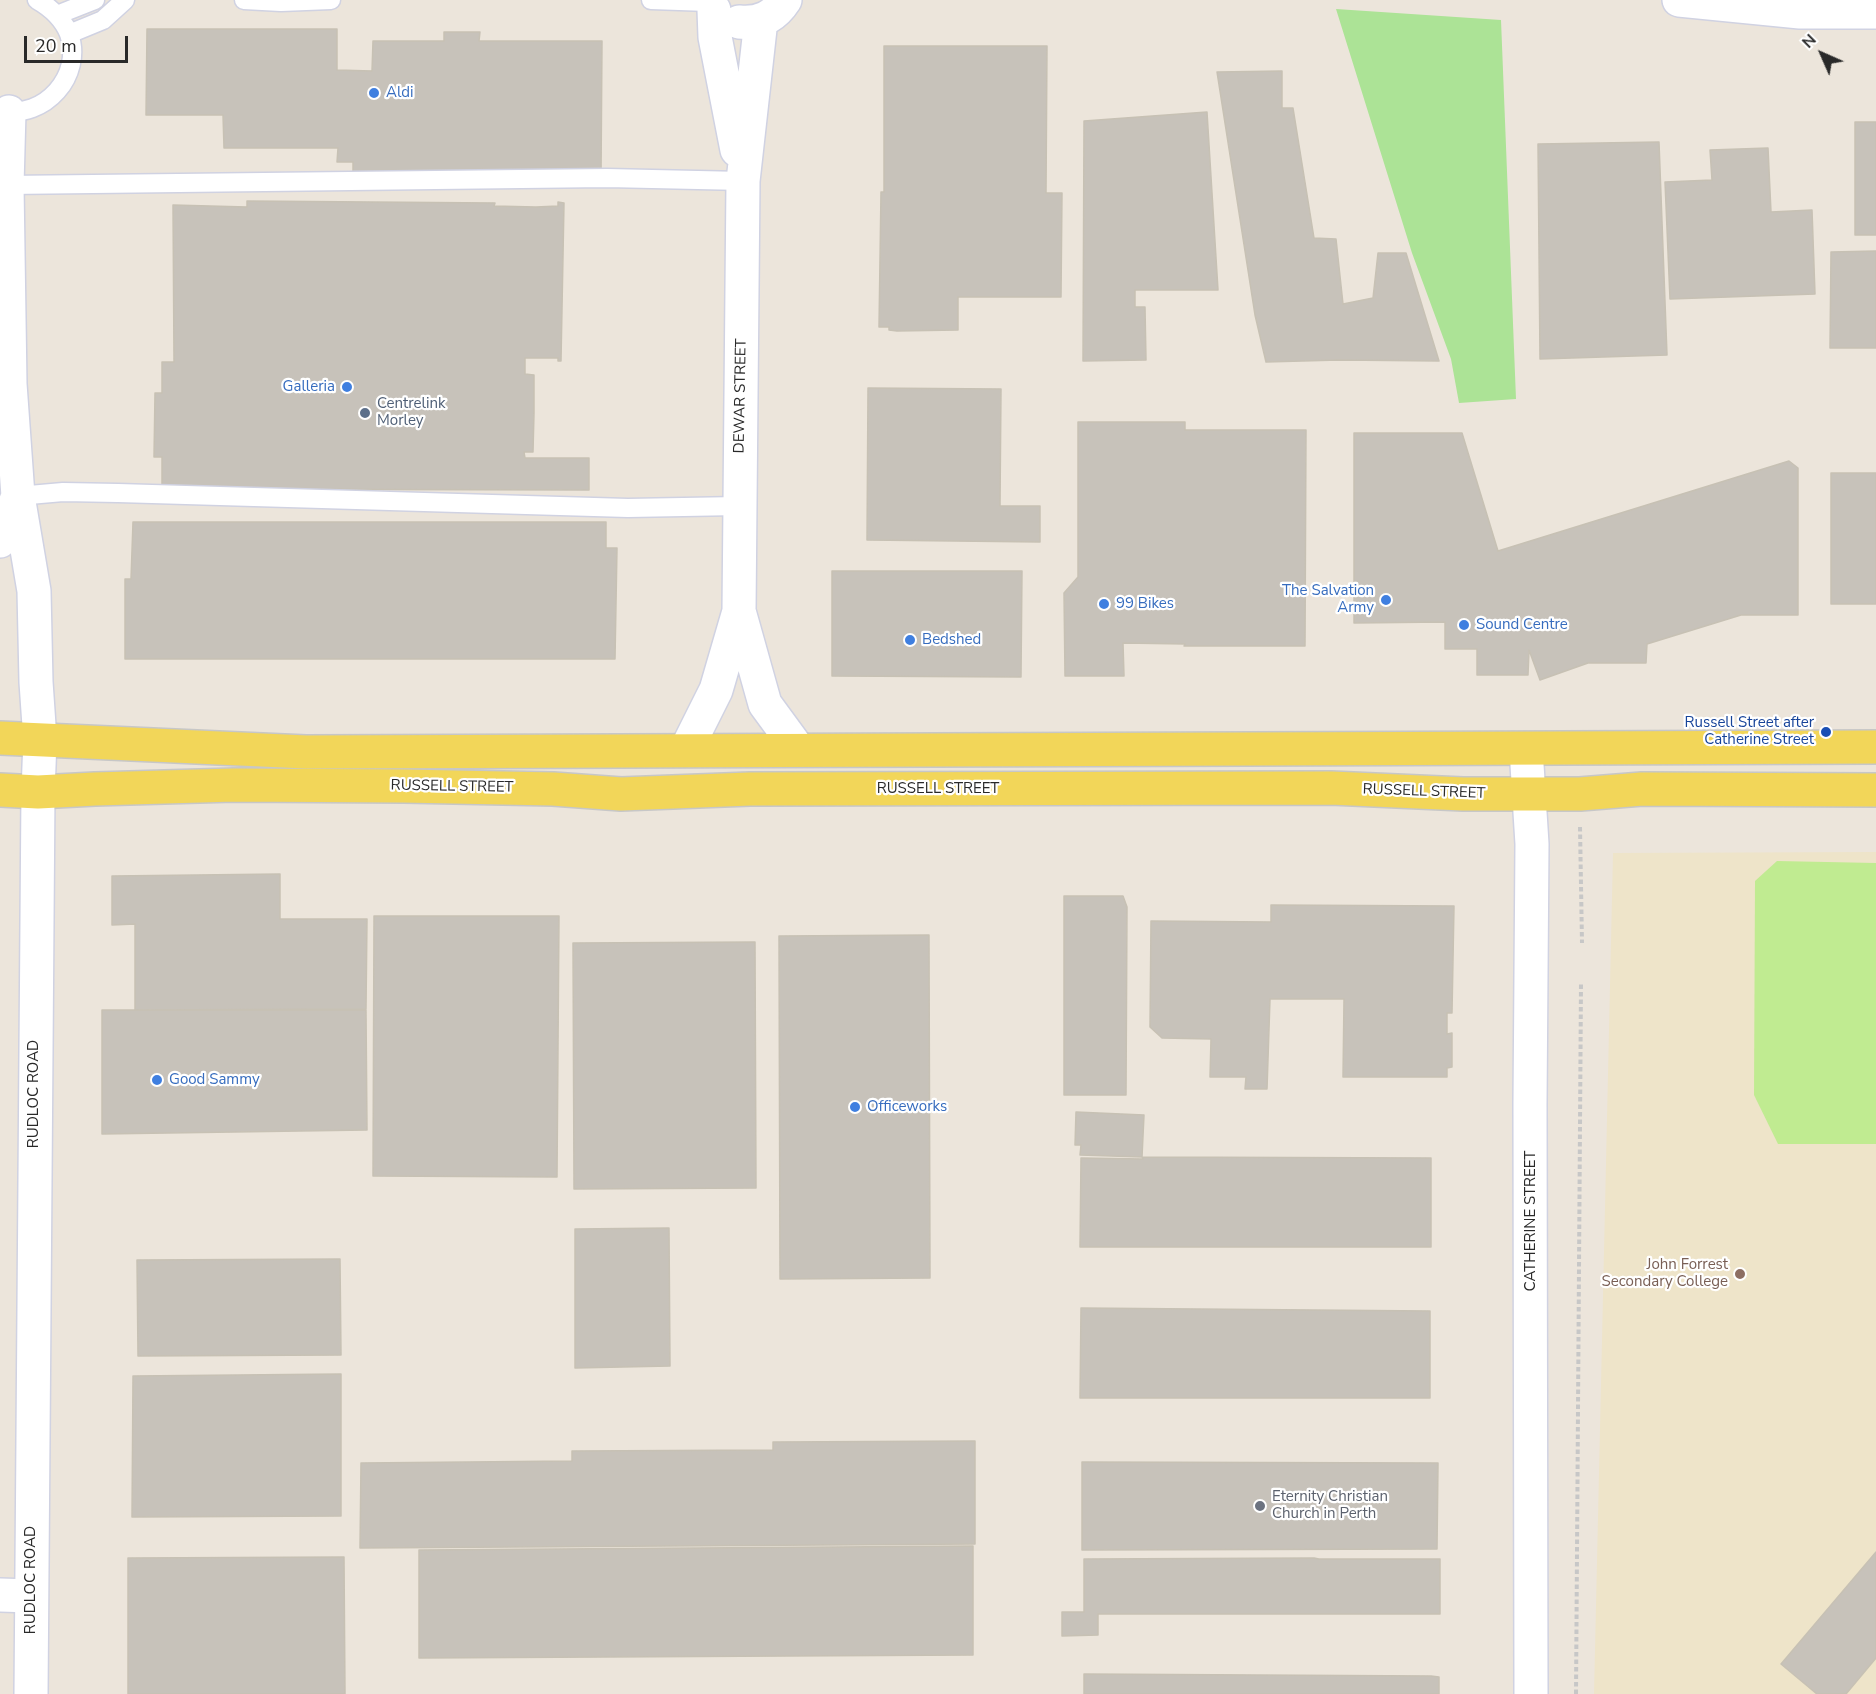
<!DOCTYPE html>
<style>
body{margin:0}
#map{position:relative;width:1876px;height:1694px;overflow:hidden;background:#ece5db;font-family:"Nunito Sans",sans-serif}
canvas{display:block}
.north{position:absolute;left:1792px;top:24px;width:60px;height:60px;-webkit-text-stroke:4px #fff;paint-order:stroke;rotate:315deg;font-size:16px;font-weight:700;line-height:24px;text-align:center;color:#292929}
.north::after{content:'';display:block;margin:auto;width:21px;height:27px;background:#292929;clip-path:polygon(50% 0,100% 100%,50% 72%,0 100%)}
.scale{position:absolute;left:24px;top:36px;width:104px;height:27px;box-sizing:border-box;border:3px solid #292929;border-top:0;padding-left:8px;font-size:18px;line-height:21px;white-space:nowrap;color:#292929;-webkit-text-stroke:4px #fff;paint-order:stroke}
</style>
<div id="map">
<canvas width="1876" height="1694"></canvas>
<div class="north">N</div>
<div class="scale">20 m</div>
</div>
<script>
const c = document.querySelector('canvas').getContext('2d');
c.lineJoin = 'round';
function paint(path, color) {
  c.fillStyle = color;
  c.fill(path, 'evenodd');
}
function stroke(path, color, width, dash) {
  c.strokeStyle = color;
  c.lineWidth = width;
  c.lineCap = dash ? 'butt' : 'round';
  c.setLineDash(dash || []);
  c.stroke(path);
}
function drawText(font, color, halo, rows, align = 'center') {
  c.font = font + ' "Nunito Sans",sans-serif';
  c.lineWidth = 4.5;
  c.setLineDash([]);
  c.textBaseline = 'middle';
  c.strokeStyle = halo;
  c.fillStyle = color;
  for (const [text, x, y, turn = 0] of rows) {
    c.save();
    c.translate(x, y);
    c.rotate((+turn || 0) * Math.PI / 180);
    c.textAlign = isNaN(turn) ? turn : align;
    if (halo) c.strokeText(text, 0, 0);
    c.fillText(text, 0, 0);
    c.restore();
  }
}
paint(new Path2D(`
 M1876 852V1694H1594L1613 853Z`), '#eee4c9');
paint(new Path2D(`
 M1336 9 1501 20 1516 399 1459 403 1451 359 1412 253Z`), '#ace396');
paint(new Path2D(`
 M1777 861 1876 863V1144H1778L1754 1095 1755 881Z`), '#c0eb91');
const building = new Path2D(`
 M147 29H337V70L372 71 373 41H444V32H480L479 41H602L601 178 353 179V162H337L338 148H224L223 115H146Z
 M884 46H1047L1046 193H1062L1061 297H958V330L897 331 889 330V327H879L881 192H884Z
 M1282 71V108H1293L1314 238 1336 239 1343 304 1373 298 1378 253H1406L1439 361 1339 360 1266 362 1255 315 1217 72Z
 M1207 112 1218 290H1135V307H1145L1146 360 1083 361 1084 121Z
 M1855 122H1876V235H1855Z
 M1659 142 1667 355 1540 359 1538 144Z
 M1768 148 1771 212 1812 210 1815 294 1670 299 1665 182 1712 180 1710 150Z
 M247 201 495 203 494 206 536 207 558 206V202L564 203 561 361H558V358H525V374L534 375V413L533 452H524L525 458H589V490L162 489V457H154L155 393H162V362H174L173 205 247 207Z
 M1876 251V348H1830L1831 252Z
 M868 388 1001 389 1000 506H1040V542L867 540Z
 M1078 422H1185V430H1306L1305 646H1184L1185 644 1123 643 1124 676H1065L1064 593 1078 577Z
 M1354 433H1462L1498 551 1789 461 1798 468V615H1741L1647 644 1646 663H1588L1540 680 1529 650 1528 675H1477V649H1445V622L1354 623Z
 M1831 473H1876V604H1831Z
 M133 522H606V548H617L615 659H125V579H131Z
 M832 571H1022L1021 677 832 676Z
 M280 874V919H367L366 1009 135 1010V924L112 925V876Z
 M1064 896H1123L1127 907 1126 1095H1064Z
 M1271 905 1454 906 1452 1013H1447V1034L1452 1033V1067L1447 1068V1077H1343L1344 999H1270L1267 1089H1245L1246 1077H1210L1211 1039 1162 1038 1150 1027 1151 921 1271 922Z
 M374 916H559L557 1177 373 1176Z
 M929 935 930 1278 780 1279 779 936Z
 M755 942 756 1188 574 1189 573 943Z
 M102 1010H366L367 1130 102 1134Z
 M1076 1112 1144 1115 1142 1157 1080 1155 1081 1145H1075Z
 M1142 1157 1431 1158V1247H1080L1081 1158 1143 1159Z
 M669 1228 670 1366 575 1368V1229Z
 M340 1259 341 1355 138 1356 137 1260Z
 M1081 1308 1430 1311V1398H1080Z
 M341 1374V1516L132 1517 133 1376Z
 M975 1441V1544L360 1548 361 1463 572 1461V1451L773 1450V1442Z
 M1082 1462 1438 1463 1437 1549 1082 1550Z
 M973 1546V1655L419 1658V1550Z
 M1876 1552V1658L1846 1694H1817L1781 1664Z
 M344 1557 345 1694H128V1558Z
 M1314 1558 1319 1559H1440V1614H1098V1635L1062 1636V1612H1084V1559Z
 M1084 1674 1431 1676 1439 1677V1694H1084Z`);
paint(building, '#c7c2ba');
stroke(building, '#c7c1b4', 1.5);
const service = new Path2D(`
 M244 0 281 2 331 0
 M651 0 708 2
 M57 15 95 0
 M69 34 103 20 125 0
 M2 110C44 120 84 75 69 34 63 19 51 8 37 0
 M7 185 607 178 743 181
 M18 496 63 492 118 493 628 508 739 506`);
const minor = new Path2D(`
 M1679 0 1800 12H1876
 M9 112 7 185 10 384 18 496 34 591 36 682 40 740 38 792
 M0 541 18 496
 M1526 749 1532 844 1530 1104 1531 1694
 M0 1595 31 1596`);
const tertiary = new Path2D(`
 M714 10 715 37 737 150
 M761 20 743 181 739 611 765 704 798 749
 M739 22C759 24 774 17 785 0
 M686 750 716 690 739 611`);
const secondary = new Path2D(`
 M31 1694 38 792`);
const primary = new Path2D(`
 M0 738 306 752 1876 747
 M0 790 38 792 95 789 234 785 404 786 553 789 621 794 750 789 1331 788 1463 794H1580L1642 789 1876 790`);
stroke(service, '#d0d2e2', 21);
stroke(minor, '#d0d2e2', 36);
stroke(tertiary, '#d0d2e2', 36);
stroke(secondary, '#d0d2e2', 36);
stroke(primary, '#c7c7c7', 36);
stroke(new Path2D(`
 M1580 827 1582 943
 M1576 1694 1581 983`), '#c7c7c7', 4, [4.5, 3]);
stroke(service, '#fff', 18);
stroke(minor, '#fff', 33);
stroke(tertiary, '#fff', 33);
stroke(secondary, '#fff', 33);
stroke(primary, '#f2d659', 33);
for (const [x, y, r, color] of [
 [374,93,6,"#3f7fe0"],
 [347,387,6,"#3f7fe0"],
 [365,413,6,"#5c6f8a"],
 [1386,600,6,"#3f7fe0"],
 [1104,604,6,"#3f7fe0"],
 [1464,625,6,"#3f7fe0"],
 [910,640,6,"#3f7fe0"],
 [1826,732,6,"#1a4fb4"],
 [157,1080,6,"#3f7fe0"],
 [855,1107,6,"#3f7fe0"],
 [1740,1274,6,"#8d6e63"],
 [1260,1506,6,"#6b7280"]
]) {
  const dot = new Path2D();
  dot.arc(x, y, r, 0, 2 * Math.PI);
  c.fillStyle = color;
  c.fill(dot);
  stroke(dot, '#fff', 2);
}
drawText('15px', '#366cbe', '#fff', [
 ["Aldi",386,93],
 ["Galleria",335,387,"right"],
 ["The Salvation",1374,591,"right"],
 ["Army",1374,608,"right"],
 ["99 Bikes",1116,604],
 ["Sound Centre",1476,625],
 ["Bedshed",922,640],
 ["Good Sammy",169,1080],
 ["Officeworks",867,1107]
], 'left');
drawText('15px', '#292929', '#fff', [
 ["DEWAR STREET",741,396,-89],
 ["RUSSELL STREET",452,787,1],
 ["RUSSELL STREET",938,789],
 ["RUSSELL STREET",1424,792,2],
 ["RUDLOC ROAD",34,1094,-90],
 ["CATHERINE STREET",1531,1221,-90],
 ["RUDLOC ROAD",31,1580,-90]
]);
drawText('15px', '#4e5e75', '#fff', [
 ["Centrelink",377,404],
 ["Morley",377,421]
], 'left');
drawText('15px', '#164399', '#fff', [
 ["Russell Street after",1814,723],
 ["Catherine Street",1814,740]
], 'right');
drawText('15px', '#785e54', '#fff', [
 ["John Forrest",1728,1265],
 ["Secondary College",1728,1282]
], 'right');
drawText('15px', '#5b616d', '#fff', [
 ["Eternity Christian",1272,1497],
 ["Church in Perth",1272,1514]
], 'left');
</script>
